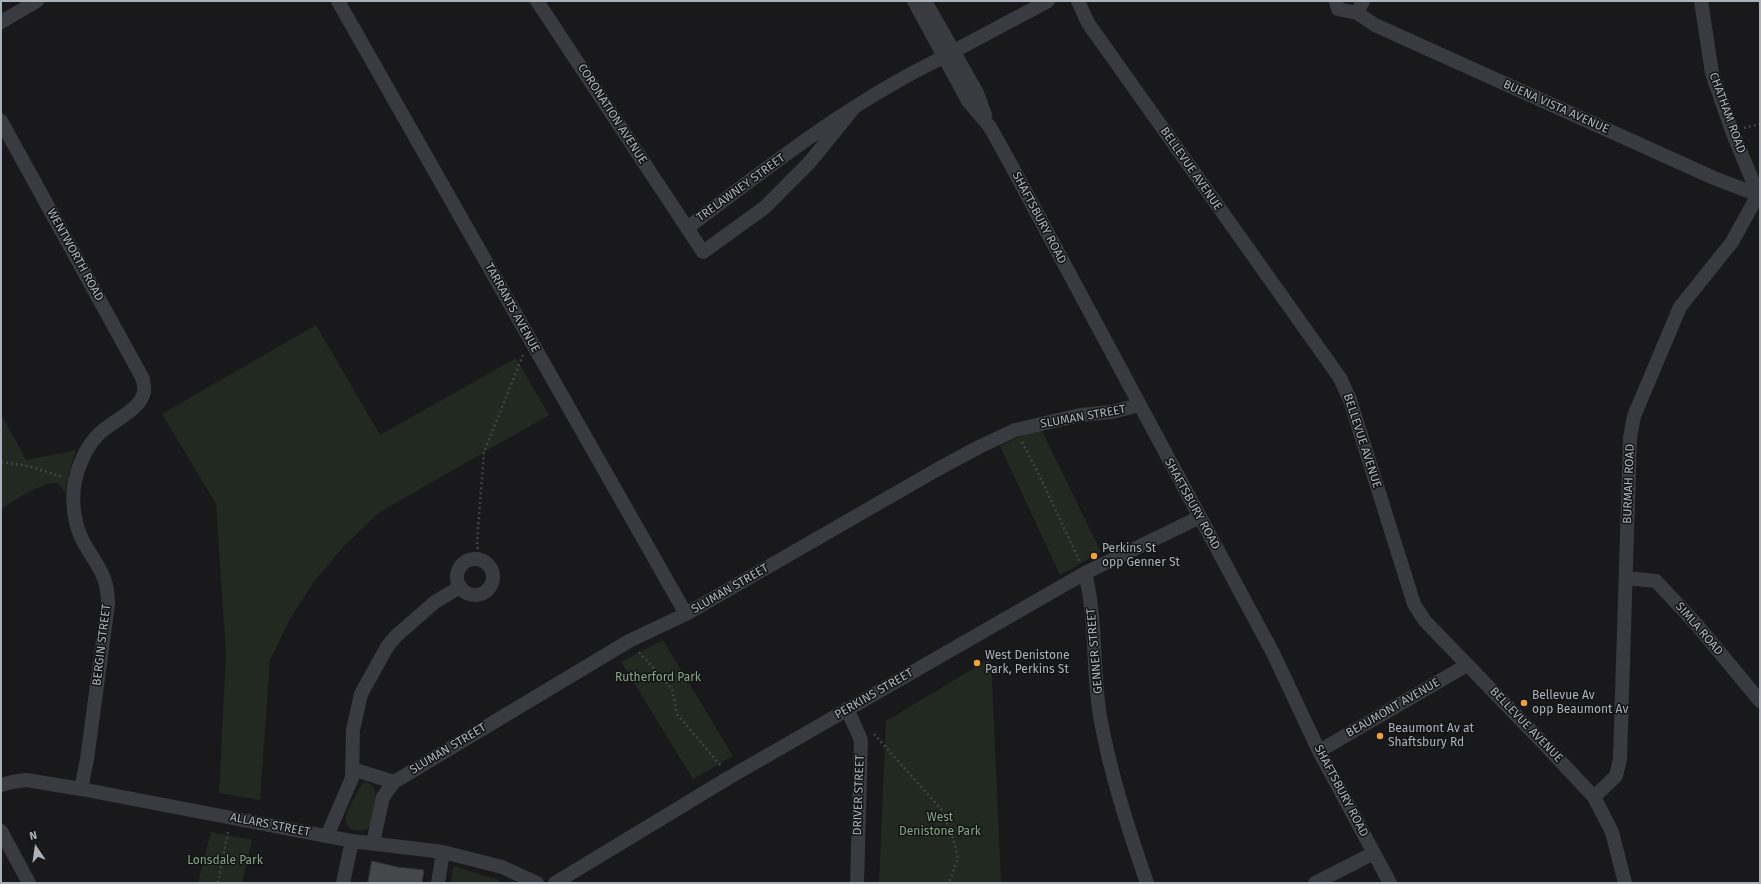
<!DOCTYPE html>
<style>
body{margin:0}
#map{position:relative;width:1761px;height:884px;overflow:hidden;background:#19191b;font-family:"Fira Sans",sans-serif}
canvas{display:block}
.frame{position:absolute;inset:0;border:2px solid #abb2ba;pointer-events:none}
.north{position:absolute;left:16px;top:828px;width:40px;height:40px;-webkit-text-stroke:3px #141416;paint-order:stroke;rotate:347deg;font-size:11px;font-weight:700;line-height:16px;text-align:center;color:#abb2ba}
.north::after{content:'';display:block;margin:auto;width:14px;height:18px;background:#abb2ba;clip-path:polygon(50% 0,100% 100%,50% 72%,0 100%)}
</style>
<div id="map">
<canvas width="1761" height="884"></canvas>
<div class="frame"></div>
<div class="north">N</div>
</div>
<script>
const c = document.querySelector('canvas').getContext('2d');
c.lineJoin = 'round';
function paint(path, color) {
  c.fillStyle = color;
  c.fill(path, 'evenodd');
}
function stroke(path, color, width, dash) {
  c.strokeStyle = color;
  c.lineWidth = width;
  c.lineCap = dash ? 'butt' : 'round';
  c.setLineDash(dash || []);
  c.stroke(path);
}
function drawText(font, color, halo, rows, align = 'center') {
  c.font = font + ' "Fira Sans",sans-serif';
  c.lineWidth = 3;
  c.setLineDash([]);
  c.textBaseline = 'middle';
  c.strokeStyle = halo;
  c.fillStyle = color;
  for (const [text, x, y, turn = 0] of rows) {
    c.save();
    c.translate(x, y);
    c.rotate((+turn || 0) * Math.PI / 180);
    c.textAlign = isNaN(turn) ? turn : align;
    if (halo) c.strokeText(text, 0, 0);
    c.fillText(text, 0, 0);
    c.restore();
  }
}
paint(new Path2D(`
 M316 325 380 435 516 358 549 415 380 512 346 544 316 579 291 617 270 660 260 800 219 793 226 654 216 504 162 414Z
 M1 414 26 460 76 450 69 473 65 494C63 489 61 484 55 483 42 482 12 502 1 509Z
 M1040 427 1101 552 1060 575 1000 446Z
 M663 640 733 756 693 779 621 662Z
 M991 658 1001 883H879L886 721Z
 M364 782C381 783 375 805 372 816 371 819 371 824 370 826 366 832 358 831 352 830 347 826 345 822 346 816 346 813 361 784 364 782Z
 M211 832 252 840 242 883H198Z
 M453 866 498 880 502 883H451Z`), '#212921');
const building = new Path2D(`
 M372 861 397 867 424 870 422 883H368Z`);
paint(building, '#45474b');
stroke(building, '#333337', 1);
stroke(new Path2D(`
 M1744 128 1760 124
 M1022 442 1042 481 1080 562
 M1 462 28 466 63 477
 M479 559 477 541 484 452 523 355
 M639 652 672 689 677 714 721 766
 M874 734 941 809 953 838 958 858 949 883
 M218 883 228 832`), '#404347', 2.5, [2, 3]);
stroke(new Path2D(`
 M338 1 686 614
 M537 1 703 252 764 208 809 163 853 109
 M914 1 968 101 990 127 1010 163 1273 653 1319 751 1390 883
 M925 1 977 93 985 115
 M1078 1 1088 23 1340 378 1350 400 1414 604 1425 621 1548 748 1594 797 1612 832 1625 883
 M1336 1 1338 9 1357 13 1375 25 1714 178 1758 195 1732 242 1680 307 1634 416 1630 438 1620 759 1616 776 1594 797
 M1701 1 1712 73 1732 131 1760 199
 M1357 13 1363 1
 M1 22 37 1
 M954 51 1048 1
 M1 121 143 379C143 383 145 388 144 392 140 412 108 422 96 437 86 448 78 466 75 481 71 501 74 525 84 543 97 566 108 575 108 604L87 759 81 789
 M687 228C769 167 851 101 944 57
 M457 577a18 18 0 1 1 36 0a18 18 0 1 1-36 0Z
 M1085 573C1097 620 1092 668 1100 716 1110 773 1128 828 1147 883
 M1626 578 1656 581 1697 625 1760 701
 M847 709 861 740 857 883
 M1319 751 1467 665
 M352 769 394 782
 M1 785 12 782 26 780 81 789 352 841 443 852 502 867 537 883
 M1 831 29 883
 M327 836 352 778 353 730 361 694 387 647 396 636 435 602 460 587
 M373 843 383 797 394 782 629 641 686 614 938 469 979 447 1015 430 1080 415 1112 412 1139 405
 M343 883 352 841
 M438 883 443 852
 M555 883 730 777 1085 573 1200 517
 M1315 883 1374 853`), '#3a3b40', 14);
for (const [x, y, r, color] of [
 [1094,556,4,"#efa13c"],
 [977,663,4,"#efa13c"],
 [1524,703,4,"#efa13c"],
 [1380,736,4,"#efa13c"]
]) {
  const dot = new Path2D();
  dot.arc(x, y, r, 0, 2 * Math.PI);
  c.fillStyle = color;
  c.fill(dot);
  stroke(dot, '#141416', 1.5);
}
drawText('12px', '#abb2ba', '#141416', [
 ["BUENA VISTA AVENUE",1556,107,24],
 ["CHATHAM ROAD",1727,113,70],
 ["CORONATION AVENUE",612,114,57],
 ["BELLEVUE AVENUE",1191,169,55],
 ["TRELAWNEY STREET",741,188,-36],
 ["SHAFTSBURY ROAD",1039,218,62],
 ["WENTWORTH ROAD",75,255,61],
 ["TARRANTS AVENUE",512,308,61],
 ["SLUMAN STREET",1083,417,-10],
 ["BELLEVUE AVENUE",1362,441,72],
 ["BURMAH ROAD",1629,484,-88],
 ["SHAFTSBURY ROAD",1192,504,61],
 ["SLUMAN STREET",730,589,-30],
 ["SIMLA ROAD",1699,629,49],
 ["BERGIN STREET",102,645,-83],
 ["GENNER STREET",1095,651,-95],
 ["PERKINS STREET",874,694,-30],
 ["BEAUMONT AVENUE",1393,708,-30],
 ["BELLEVUE AVENUE",1526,725,46],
 ["SLUMAN STREET",448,749,-31],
 ["SHAFTSBURY ROAD",1341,791,62],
 ["DRIVER STREET",859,795,-88],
 ["ALLARS STREET",270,825,11]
]);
drawText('12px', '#abb2ba', '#141416', [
 ["Perkins St",1102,549],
 ["opp Genner St",1102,563],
 ["West Denistone",985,656],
 ["Park, Perkins St",985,670],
 ["Bellevue Av",1532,696],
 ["opp Beaumont Av",1532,710],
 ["Beaumont Av at",1388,729],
 ["Shaftsbury Rd",1388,743]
], 'left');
drawText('12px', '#84a583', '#141416', [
 ["Rutherford Park",658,678],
 ["West",940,818],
 ["Denistone Park",940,832],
 ["Lonsdale Park",225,861]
]);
</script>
